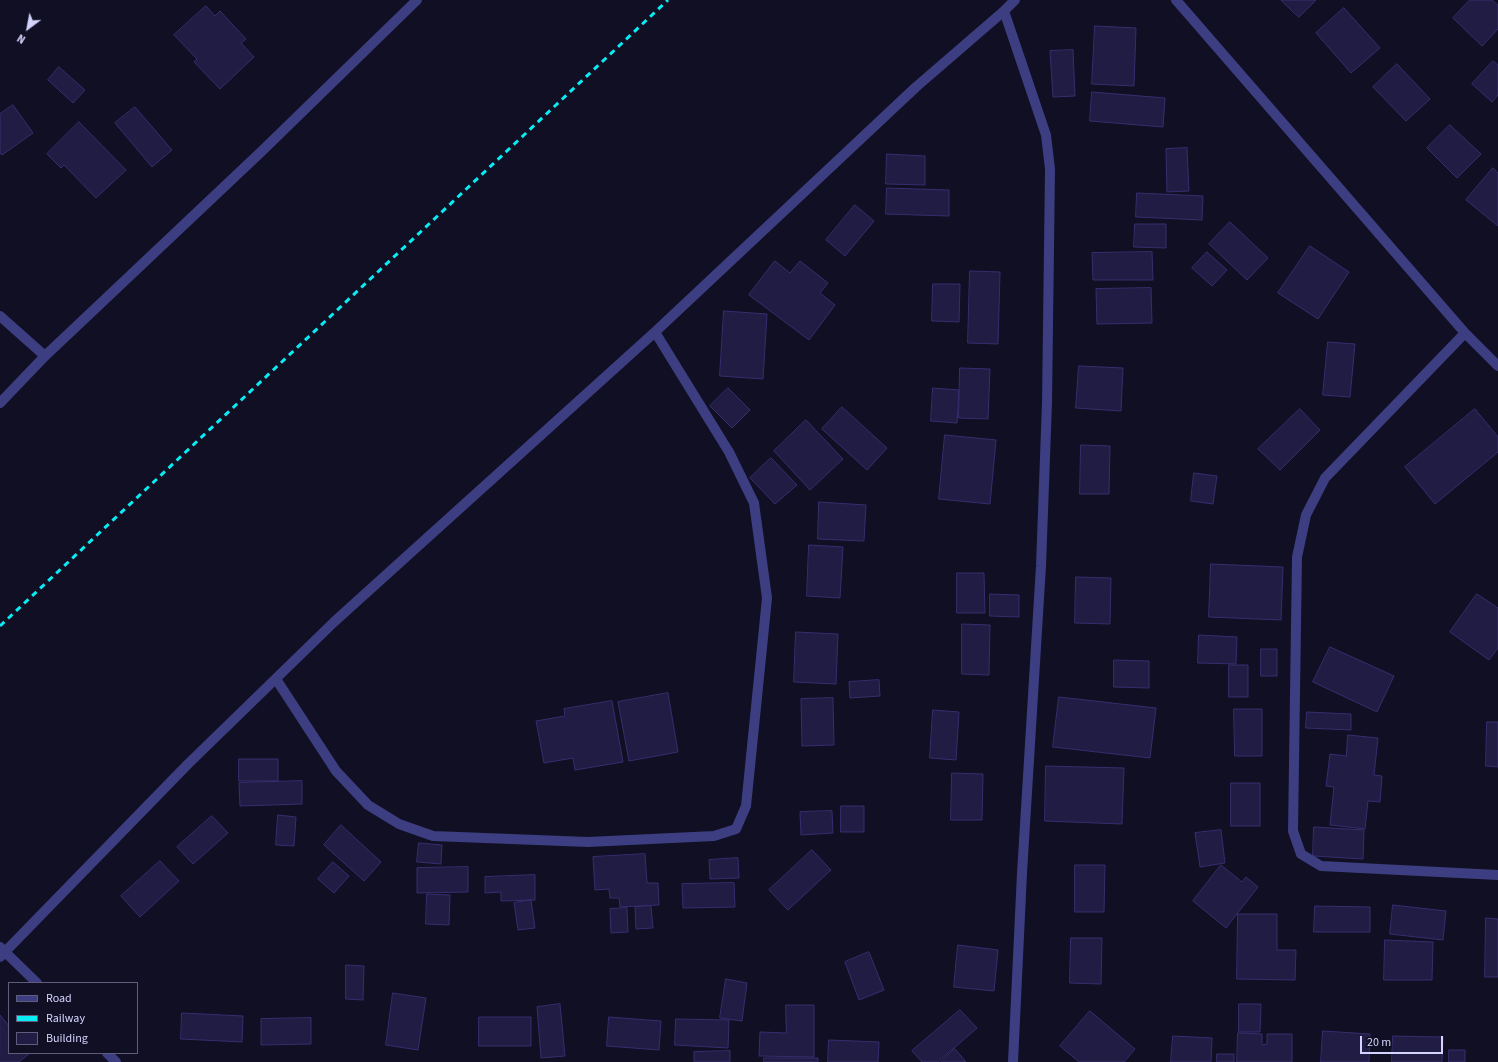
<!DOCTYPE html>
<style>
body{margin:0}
#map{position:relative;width:1498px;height:1062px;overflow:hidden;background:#110f23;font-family:"Source Sans 3",sans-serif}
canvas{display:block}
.legend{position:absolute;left:8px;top:982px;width:130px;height:72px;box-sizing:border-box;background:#110f23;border:1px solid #5f5d7b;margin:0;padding:5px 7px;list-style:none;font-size:12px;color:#d4d3fe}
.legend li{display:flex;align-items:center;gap:8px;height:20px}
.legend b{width:20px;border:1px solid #5f5d7b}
.north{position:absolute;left:8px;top:8px;width:40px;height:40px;-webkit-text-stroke:3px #110f23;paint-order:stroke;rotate:212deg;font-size:11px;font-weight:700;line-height:16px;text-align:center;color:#d4d3fe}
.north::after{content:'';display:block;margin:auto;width:14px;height:18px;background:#d4d3fe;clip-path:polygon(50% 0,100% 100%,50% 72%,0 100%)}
.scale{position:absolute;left:1360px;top:1036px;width:83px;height:18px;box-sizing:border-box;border:2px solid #d4d3fe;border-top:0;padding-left:5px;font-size:12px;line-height:14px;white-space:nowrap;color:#d4d3fe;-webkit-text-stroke:3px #110f23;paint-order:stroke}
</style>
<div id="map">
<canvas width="1498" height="1062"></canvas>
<ul class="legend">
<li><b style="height:5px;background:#3c3e81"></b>Road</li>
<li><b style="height:5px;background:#08edf4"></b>Railway</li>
<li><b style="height:11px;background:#211c44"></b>Building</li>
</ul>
<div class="north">N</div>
<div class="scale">20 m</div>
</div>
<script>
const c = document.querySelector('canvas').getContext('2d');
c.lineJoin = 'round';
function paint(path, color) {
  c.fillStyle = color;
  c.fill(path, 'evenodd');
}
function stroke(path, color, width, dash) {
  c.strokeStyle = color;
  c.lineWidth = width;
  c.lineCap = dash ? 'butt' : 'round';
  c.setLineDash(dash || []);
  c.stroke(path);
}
const building = new Path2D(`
 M1281 0H1316L1299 17Z
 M1470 0H1492L1498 5V29L1482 46 1453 18Z
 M206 6 215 16 220 11 246 39 241 43 254 57 220 89 194 62 197 59 174 35Z
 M1344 8 1380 48 1351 73 1316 33Z
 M1095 26 1136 28 1134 86 1092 84Z
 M1073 50 1075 96 1053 97 1050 51Z
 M1493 61 1498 65V95L1492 102 1472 84Z
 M1397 64 1430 99 1406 121 1373 87Z
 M59 67 85 90 73 103 48 80Z
 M1092 92 1165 98 1163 127 1090 121Z
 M13 105 33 133 2 155 0 153V114Z
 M135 107 172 150 152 167 115 123Z
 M79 122 126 170 96 198 64 165 61 168 47 154Z
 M1450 125 1481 154 1457 178 1427 148Z
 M1187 148 1189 191 1167 192 1166 149Z
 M887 154 925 156V185L886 184Z
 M1493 168 1498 173V226L1466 200Z
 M887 188 949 190V216L886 214Z
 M1137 193 1203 196 1202 220 1136 217Z
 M855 205 874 221 845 256 826 240Z
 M1230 222 1268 258 1247 280 1209 244Z
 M1135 224H1166V248L1134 247Z
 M1310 246 1349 272 1318 319 1278 293Z
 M1152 252 1153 280H1093L1092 253Z
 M1207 252 1227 270 1212 286 1192 268Z
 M775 261 790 273 800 261 828 283 820 293 835 305 809 340 749 295Z
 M970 271 1000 272 998 344 968 343Z
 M933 284H960L959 322 932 321Z
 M1151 288 1152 323 1097 324 1096 289Z
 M724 311 767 314 763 379 720 376Z
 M1328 342 1355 344 1350 397 1323 395Z
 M1079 366 1123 368 1121 411 1076 408Z
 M960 368 990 369 988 419 959 418Z
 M728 388 750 410 732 428 710 406Z
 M933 388 959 390 957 423 931 421Z
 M842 407 887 448 867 470 822 429Z
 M1300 409 1320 430 1280 470 1258 449Z
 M1475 409 1498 437V452L1435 504 1405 467Z
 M806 420 843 459 810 490 774 451Z
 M945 435 996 440 990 504 939 499Z
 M1081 445 1110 446 1109 494H1080Z
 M771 458 797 485 775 504 750 478Z
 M1194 473 1217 476 1213 504 1191 501Z
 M819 502 866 505 864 541 818 539Z
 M809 545 843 547 840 598 807 596Z
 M1211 564 1283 567 1281 620 1209 617Z
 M957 573H984L985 613H957Z
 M1076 577 1111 578 1110 624 1075 623Z
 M990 594 1019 595V617L990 616Z
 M1477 594 1498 608V648L1489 660 1450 632Z
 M962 624 990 625 989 675 962 674Z
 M796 632 838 634 836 684 794 682Z
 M1199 635 1237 637 1236 664 1198 663Z
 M1330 647 1394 676 1377 712 1313 682Z
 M1261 649H1277V676H1261Z
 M1114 660 1149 661V688L1114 687Z
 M1229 665H1248V697H1229Z
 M879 680 880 696 850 698 849 682Z
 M668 693 678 752 629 761 618 702Z
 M1059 697 1156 708 1150 758 1053 747Z
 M833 698 834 745 802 746 801 699Z
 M612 701 623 762 575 770 573 758 544 763 536 721 565 716 564 709Z
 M1234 709H1262V756H1235Z
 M933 710 959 712 956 760 930 758Z
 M1307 712 1351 714V730L1306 728Z
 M1487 722H1498V767L1486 766Z
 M1348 735 1378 738 1374 775 1382 776 1380 802 1368 801 1365 829 1330 825 1334 787 1326 786 1330 754 1346 756Z
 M239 759H278V781H239Z
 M1046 766 1124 768 1122 824 1045 821Z
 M952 773 983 774 982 820H951Z
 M302 781V804L240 806 239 783Z
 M1231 783H1260V826H1231Z
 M841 806H864V832H841Z
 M832 811 833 833 801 835 800 812Z
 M278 815 296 817 294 846 276 845Z
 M212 816 228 833 193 864 177 847Z
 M341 825 381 862 364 881 324 845Z
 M1314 827 1364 830 1363 859 1313 856Z
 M1221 830 1225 863 1200 867 1195 833Z
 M419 843 442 845 441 864 417 862Z
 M812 850 831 870 788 910 769 890Z
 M645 854 647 883H658L659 905 620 907 619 898H610L609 889 595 890 593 857Z
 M738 858 739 878 710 879 709 860Z
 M160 861 179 881 140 917 121 896Z
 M333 862 349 876 334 893 318 879Z
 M1075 865H1105L1104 912H1075Z
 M1221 865 1242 882 1246 877 1258 887 1226 928 1193 901Z
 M468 867V892L417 893V868Z
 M535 875V900L501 901V892L485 893V877Z
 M734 883 735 907 683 908 682 884Z
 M427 894 450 895 449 925 426 924Z
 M531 900 535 928 518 930 514 903Z
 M1393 905 1446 911 1443 940 1390 934Z
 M651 906 653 928 636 929 635 907Z
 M1315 906 1370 907V932H1314Z
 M627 908 628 932 611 933 610 909Z
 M1238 914H1277V950H1296L1295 980 1237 979Z
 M1486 918 1498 919V977H1485Z
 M1071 938H1102L1101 984 1070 983Z
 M1385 940 1433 942 1432 980H1384Z
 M958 945 998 950 994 991 954 987Z
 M869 952 884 990 859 1000 845 962Z
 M346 965 364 966 363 1000 346 999Z
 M726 979 747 983 742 1021 720 1018Z
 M393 993 426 998 418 1050 386 1045Z
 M560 1004 565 1056 541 1058 537 1007Z
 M1239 1004H1261L1260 1032H1239Z
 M786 1005H814V1057L759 1056 760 1032 786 1033Z
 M960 1010 977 1028 938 1062H922L912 1051Z
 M1090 1011 1135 1049 1124 1062H1079L1060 1046Z
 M182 1013 243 1016 242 1042 181 1039Z
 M0 1015 9 1026V1053H30L19 1062H0Z
 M479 1017H531V1046H479Z
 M609 1017 661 1021 659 1050 607 1046Z
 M311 1018V1044L261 1045V1019Z
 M676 1019 729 1020 728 1048 675 1045Z
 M1323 1031 1370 1034 1369 1062H1321Z
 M1238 1033 1262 1034V1045L1267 1044V1034H1292V1062H1237Z
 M1173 1036 1212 1038 1211 1062H1171Z
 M1393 1036 1443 1037 1442 1062H1392Z
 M829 1040 879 1042 878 1062H828Z
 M955 1049 966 1062H941Z
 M1449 1050H1465V1062H1449Z
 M730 1051V1062H694V1052Z
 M1217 1054H1234V1062H1217Z
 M764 1058H818V1062H764Z`);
paint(building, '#211c44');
stroke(building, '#362e6f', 1);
stroke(new Path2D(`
 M1176 0 1465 333 1498 366
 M1004 11 1046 135 1050 169 1047 403 1041 566 1022 873 1013 1062
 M0 316 45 356
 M1465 333 1325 478 1306 515 1297 557 1293 831 1301 854 1321 866 1498 875
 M0 403 45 356 263 150 417 0
 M276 679 336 771 368 805 399 824 433 836 588 842 714 836 736 829 746 806 767 598 754 503 729 452 655 332
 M0 947 37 983
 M0 957 188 764 334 622 655 332 916 87 1004 11 1015 0
 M107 1053 116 1062`), '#3c3e81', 10);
stroke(new Path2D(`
 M0 626 668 0`), '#08edf4', 3, [6, 5]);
</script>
